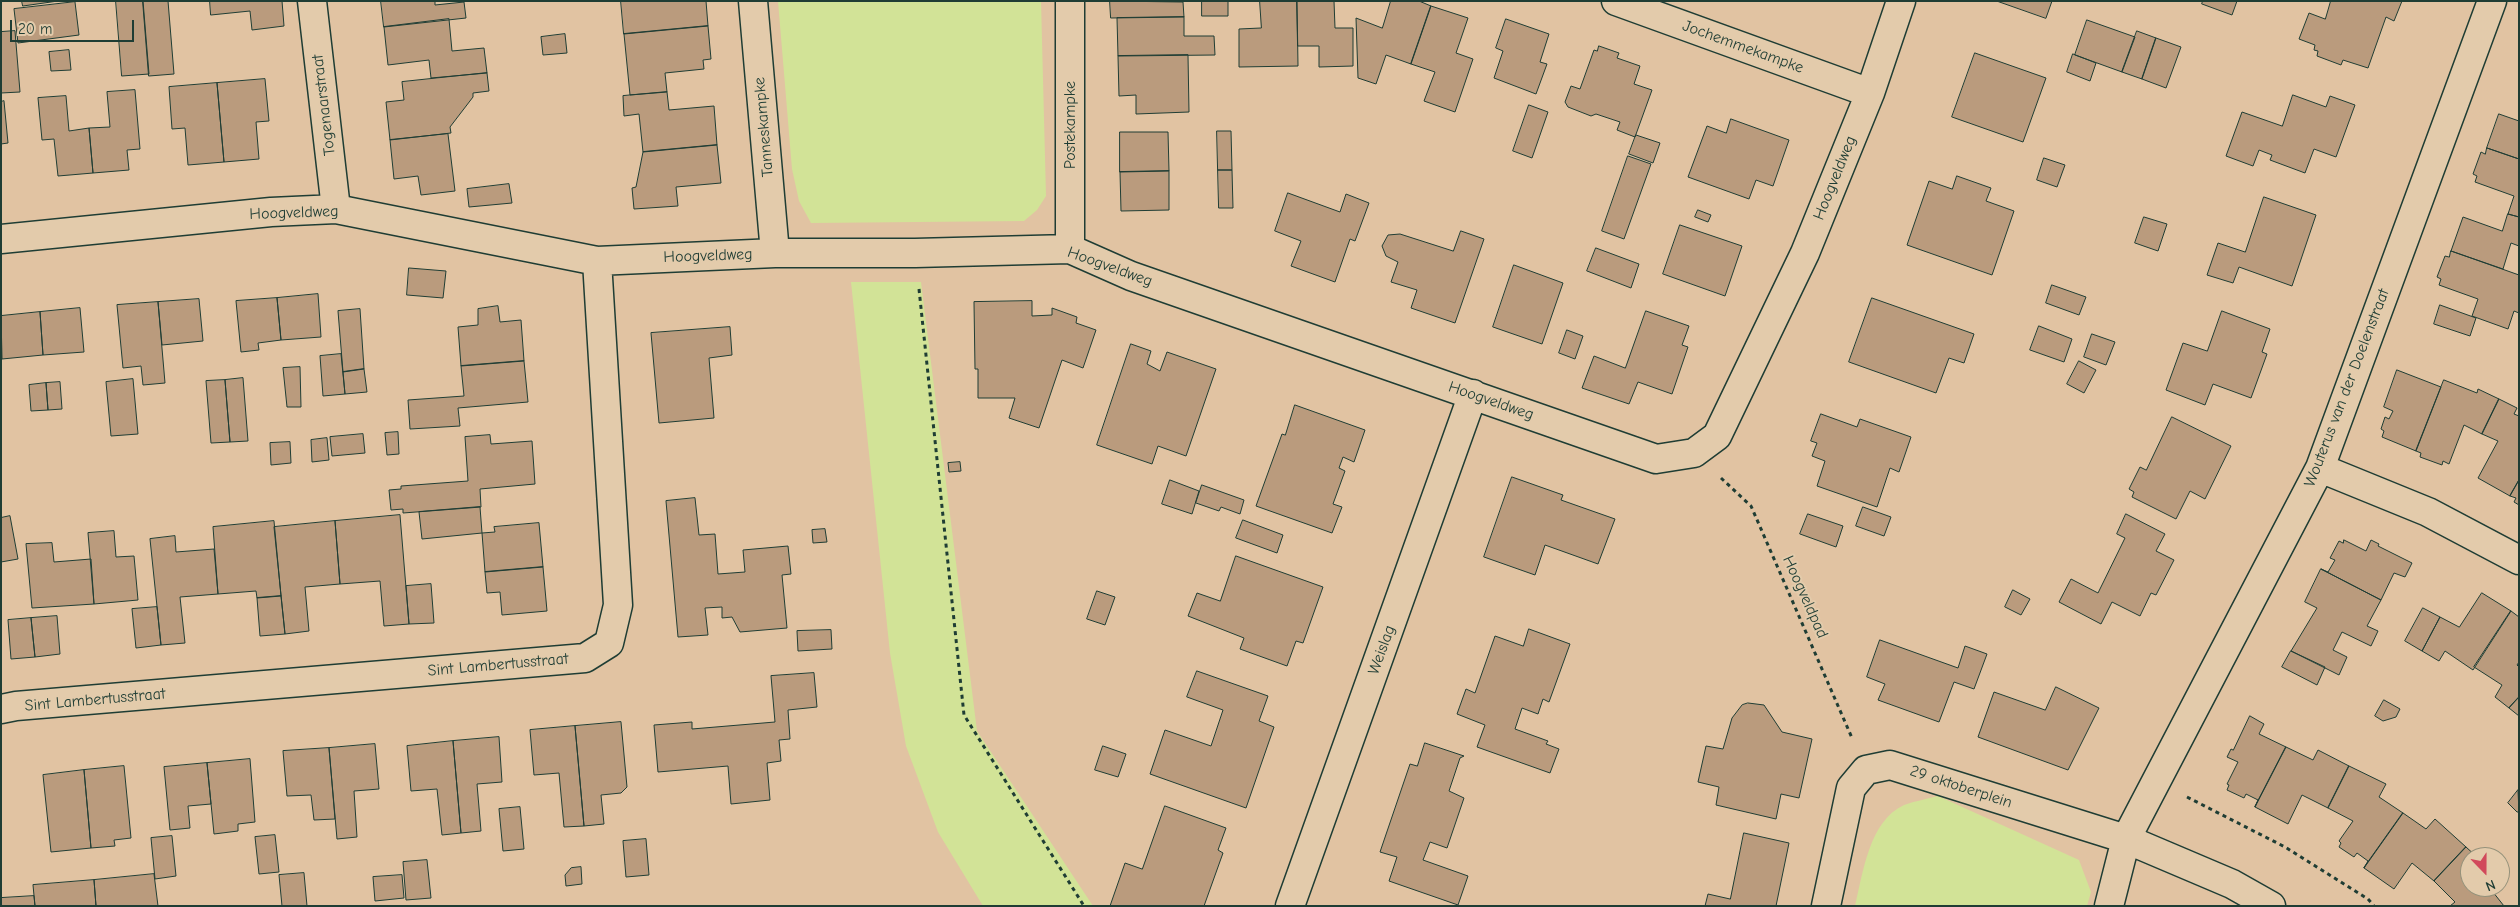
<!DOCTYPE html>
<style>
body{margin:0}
#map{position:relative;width:2520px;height:907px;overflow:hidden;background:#e1c3a2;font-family:"Comic Neue",sans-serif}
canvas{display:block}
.frame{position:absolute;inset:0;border:2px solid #1f3d34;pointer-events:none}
.north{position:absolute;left:2460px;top:847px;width:50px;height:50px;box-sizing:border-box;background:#e3cbab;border:1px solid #95927b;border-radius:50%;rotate:158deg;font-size:14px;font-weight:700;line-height:20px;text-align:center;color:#1f3d34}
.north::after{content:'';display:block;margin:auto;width:18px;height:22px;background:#d1495b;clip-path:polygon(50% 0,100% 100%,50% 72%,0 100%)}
.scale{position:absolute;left:10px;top:20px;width:124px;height:22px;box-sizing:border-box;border:2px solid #1f3d34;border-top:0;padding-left:6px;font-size:15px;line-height:18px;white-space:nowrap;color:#1f3d34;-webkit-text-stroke:4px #e3cbab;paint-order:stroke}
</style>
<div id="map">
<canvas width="2520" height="907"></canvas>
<div class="frame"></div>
<div class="north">N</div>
<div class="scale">20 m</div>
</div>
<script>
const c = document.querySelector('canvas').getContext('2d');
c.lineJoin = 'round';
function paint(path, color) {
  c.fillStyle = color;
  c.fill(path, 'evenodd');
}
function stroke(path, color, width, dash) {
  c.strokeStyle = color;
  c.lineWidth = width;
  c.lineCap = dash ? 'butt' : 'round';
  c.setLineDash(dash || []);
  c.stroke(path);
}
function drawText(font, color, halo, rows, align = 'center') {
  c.font = font + ' "Comic Neue",sans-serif';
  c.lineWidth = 4;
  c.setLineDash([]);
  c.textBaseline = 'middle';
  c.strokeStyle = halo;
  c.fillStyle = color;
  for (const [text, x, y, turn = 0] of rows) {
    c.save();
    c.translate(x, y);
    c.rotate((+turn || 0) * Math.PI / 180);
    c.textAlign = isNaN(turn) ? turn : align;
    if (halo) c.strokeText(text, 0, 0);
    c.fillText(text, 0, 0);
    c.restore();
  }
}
paint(new Path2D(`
 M778 1H1041L1046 196 1037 210 1024 221 811 223 799 201 792 169Z
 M851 282H921L977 731 1093 906H983L938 832 906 746 890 653Z
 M1938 796 2079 860 2091 892 2087 906H1855C1863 873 1869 821 1904 805 1915 801 1927 799 1938 796Z`), '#d2e397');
const building = new Path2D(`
 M22 1H58L23 6Z
 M116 1H143L149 74 122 76Z
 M143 1H168L174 74 149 76Z
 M210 1H282L284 26 252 30 250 11 211 15Z
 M381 1H435V5L464 2 466 18 384 27Z
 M621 1H706L708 26 624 34Z
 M1110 1 1183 2 1184 17 1111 18Z
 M1202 1H1228V16H1202Z
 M1260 1H1297L1298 66 1239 67V29L1261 28Z
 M1297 1H1334L1335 28H1353V66L1319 67V46H1298Z
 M1391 1H1419L1431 6 1411 64 1386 55 1376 84 1358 78 1356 18 1382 28Z
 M1997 1H2052L2046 18Z
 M2203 1H2237L2232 15 2202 4Z
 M2331 1H2402L2394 21 2386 17 2368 68 2343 60 2341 65 2317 56 2318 51 2314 50 2315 45 2299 39 2309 13 2325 19Z
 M75 2 79 35 18 43 14 9Z
 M1431 6 1468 18 1456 53 1473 59 1455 112 1424 101 1435 72 1411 64Z
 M1184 17V36H1214L1215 55 1118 56 1117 18Z
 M449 19 452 51 484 48 487 73 431 78 429 60 388 65 384 27Z
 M1506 19 1549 34 1540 62 1547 64 1536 94 1494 78 1503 51 1496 48Z
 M2087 20 2135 37 2122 72 2075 55Z
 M708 26 711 59 703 60 704 69 665 73 667 92 630 95 624 34Z
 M15 31 20 92 1 93V32Z
 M2137 31 2156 38 2142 79 2122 72Z
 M565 34 567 53 543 55 541 37Z
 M2156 38 2181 47 2166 88 2142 79Z
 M1599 46 1619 53 1617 58 1640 66 1634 84 1652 90 1635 137 1617 130 1620 122 1596 114 1591 116 1568 107 1565 102 1571 86 1580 89 1594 50 1597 51Z
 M69 50 71 70 51 71 49 52Z
 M1975 53 2046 78 2023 142 1952 117Z
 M2073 54 2096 63 2090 81 2067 72Z
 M1188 55 1189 112 1136 114V95L1119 96 1118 56Z
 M487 73 489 91 473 93V97L450 127 451 133 390 140 386 102 404 100 402 82Z
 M265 79 269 121 256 122 259 159 224 162 217 83Z
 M217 83 224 162 188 165 185 128 172 129 169 87Z
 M135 90 140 149 127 150 129 170 93 173 89 128 110 127 107 92Z
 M667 92 669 110 714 106 717 145 643 152 639 114 624 116 623 96Z
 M2293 95 2326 107 2330 96 2355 105 2336 157 2314 149 2305 173 2270 160 2272 155 2259 150 2253 166 2226 156 2242 112 2282 126Z
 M66 96 69 131 89 128 93 173 58 176 54 139 42 140 38 98Z
 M4 101 8 143 1 144V102Z
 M1529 105 1548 112 1532 158 1513 151Z
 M2499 114 2519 121V159L2487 148Z
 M1731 119 1789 140 1773 186 1756 180 1749 199 1688 177 1707 126 1726 133Z
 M1217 131H1231L1232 170H1218Z
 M1120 132H1168L1169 171 1120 172Z
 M448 134 455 191 421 195 418 176 394 179 390 140Z
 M1636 135 1660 143 1653 163 1629 154Z
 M717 145 721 183 676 187 678 206 634 209 632 188 636 187 643 152Z
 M2487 148 2519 159V217L2508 214 2514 196 2475 182 2477 176 2473 174 2481 152 2485 154Z
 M1628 156 1651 164 1624 239 1602 231Z
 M2044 158 2065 165 2057 187 2037 180Z
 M1218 170H1232L1233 208H1219Z
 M1169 171V210L1121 211 1120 172Z
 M1957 176 1991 188 1986 201 2014 211 1992 275 1907 245 1929 181 1952 189Z
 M509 184 512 203 469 207 467 189Z
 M1288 193 1340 212 1346 194 1369 203 1355 241 1350 239 1335 282 1291 266 1301 241 1275 231Z
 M2264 197 2316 215 2292 286 2239 267 2233 283 2207 275 2218 243 2245 252Z
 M1698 210 1711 215 1708 222 1695 217Z
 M2508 214 2519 217V246L2511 243 2503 269 2451 251 2463 217 2502 231Z
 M2144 217 2167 224 2158 251 2135 243Z
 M1680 225 1742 246 1725 296 1663 274Z
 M1461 231 1484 239 1455 323 1411 308 1417 290 1391 282 1398 262 1386 256 1382 246 1388 235 1400 234 1453 251Z
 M1596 248 1639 264 1631 288 1587 271Z
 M2451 251 2519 275V313L2514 311 2508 329 2472 316 2478 299 2439 285 2441 279 2437 277 2445 256 2449 257Z
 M1514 265 1563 283 1542 344 1493 327Z
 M409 268 446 271 443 298 407 295Z
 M2052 285 2086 297 2079 315 2046 303Z
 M318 294 321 337 281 340 277 298Z
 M277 298 281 340 258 343 259 350 241 352 236 301Z
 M1872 298 1974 334 1964 363 1949 358 1936 393 1849 362Z
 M199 299 203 341 162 345 158 302Z
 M1032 301V316L1052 315V308L1077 317 1076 323 1096 330 1083 368 1062 360 1039 428 1009 418 1015 398H978V369H975L974 302Z
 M158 302 165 383 143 385 141 366 123 368 117 305Z
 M2440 305 2476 318 2470 336 2434 324Z
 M498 306 500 322 521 320 524 361 461 366 458 327 478 325V309Z
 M80 308 84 352 43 355 40 312Z
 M360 309 364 369 343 372 338 311Z
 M1646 311 1689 326 1682 345 1688 347 1672 394 1638 382 1629 404 1582 388 1594 356 1625 368Z
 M2222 311 2270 329 2262 352 2267 354 2251 398 2213 384 2205 405 2166 390 2183 343 2207 351Z
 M40 312 43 355 2 359 1 316Z
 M2039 326 2072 339 2064 362 2030 350Z
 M730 327 732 355 709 358 714 418 659 423 651 333Z
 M1567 330 1583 336 1575 359 1559 353Z
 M2092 334 2115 342 2106 365 2084 357Z
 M1131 344 1151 351 1147 364 1160 371 1167 352 1216 369 1186 456 1158 446 1152 464 1097 445Z
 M341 354 345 394 323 396 320 356Z
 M524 361 528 402 458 408 460 426 410 429 408 400 464 396 461 366Z
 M2079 361 2096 370 2084 393 2067 384Z
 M300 367 301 407H287L283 368Z
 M364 369 367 392 345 394 343 372Z
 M2397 370 2441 387 2416 451 2382 437 2384 431 2381 429 2385 417 2389 419 2393 411 2384 407Z
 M243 378 248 441 230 442 225 380Z
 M133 379 138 434 111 436 106 382Z
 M225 380 230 442 211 443 206 381Z
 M2444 380 2477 393 2478 389 2499 399 2482 434 2464 425 2449 464 2443 461 2442 465 2420 457 2421 453 2416 451Z
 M60 382 62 409 48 410 46 383Z
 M46 383 48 410 31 411 29 385Z
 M2499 399 2517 408 2514 414 2519 416V480L2510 496 2478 478 2498 441 2482 434Z
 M1295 405 1365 430 1354 462 1343 457 1339 468 1345 471 1333 504 1342 507 1332 533 1256 506 1282 434 1285 435Z
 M1821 414 1857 427 1860 419 1911 437 1899 472 1890 468 1877 507 1817 486 1825 461 1812 456 1817 443 1811 441Z
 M2172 417 2231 446 2205 499 2190 491 2176 519 2132 497 2134 492 2129 489 2140 467 2146 470Z
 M398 432 399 454 387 455 385 433Z
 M363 434 365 453 332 456 330 437Z
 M490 435 491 444 532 441 535 484 480 489 481 507 403 513V509L391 510 389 490 401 489V486L468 481 465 437Z
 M327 438 329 460 312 462 311 440Z
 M290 442 291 463 271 465 270 443Z
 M960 462 961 471 949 472 948 463Z
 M1512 477 1563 495 1561 500 1615 519 1598 564 1545 545 1535 575 1484 557Z
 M1170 480 1199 491 1192 514 1162 504Z
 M2519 480V505L2514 502 2516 498 2510 496Z
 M1202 485 1244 500 1240 514 1221 507 1219 511 1196 503Z
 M695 498 699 535 715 534 718 574 745 572 743 550 788 546 791 574 782 575 787 628 740 632 732 617 722 618V607L705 608 708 635 678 637 666 501Z
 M480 507 482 533 422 539 419 512Z
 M1863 507 1891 517 1884 536 1856 526Z
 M1808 514 1843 526 1836 547 1800 534Z
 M2126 514 2165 534 2156 551 2174 560 2156 595 2151 593 2140 616 2112 602 2101 624 2059 602 2071 579 2098 593 2125 538 2117 534Z
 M400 515 409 624 384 626 380 581 340 584 335 521Z
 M10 516 18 559 1 562V518Z
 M1243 520 1283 535 1277 553 1236 538Z
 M274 521 281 596 257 598 256 591 218 594 213 527Z
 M335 521 340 584 305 587 309 631 285 634 274 527Z
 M539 523 543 567 485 572 482 533 495 532 494 527Z
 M825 529 827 542 813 543 812 530Z
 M114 531 116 557 134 556 138 600 94 604 88 533Z
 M175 536 176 552 214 549 218 594 180 597 185 643 161 645 150 539Z
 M2344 540 2366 551 2371 540 2379 544 2378 546 2412 563 2405 577 2394 573 2381 600 2321 569 2328 572 2335 560 2330 558 2339 541 2343 543Z
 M52 543 54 562 91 559 94 604 32 608 26 544Z
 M1236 556 1323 587 1303 643 1296 641 1287 666 1240 649 1244 638 1188 616 1197 593 1220 601Z
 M543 567 547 611 502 615 500 592 487 593 485 572Z
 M2321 569 2381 600 2367 626 2378 631 2371 646 2342 632 2333 650 2347 657 2339 675 2291 651 2317 608 2305 602Z
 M431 584 434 623 409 624 406 586Z
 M2013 590 2030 599 2021 615 2005 607Z
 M1097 591 1115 597 1105 625 1087 619Z
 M2482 593 2511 611 2473 670 2445 651 2439 661 2422 651 2440 617 2459 627Z
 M281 596 285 634 260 636 257 598Z
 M157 607 161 645 136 648 132 609Z
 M2423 608 2440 617 2422 651 2405 641Z
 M2511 611 2519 617V662L2517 665 2519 667V697L2509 708 2495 697 2502 685 2474 667Z
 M57 616 60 654 35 657 31 618Z
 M31 618 35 657 11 659 8 620Z
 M1529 629 1570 644 1549 702 1543 699 1538 714 1522 708 1515 729 1548 741 1546 744 1559 749 1550 773 1477 747 1485 725 1457 714 1466 689 1475 693 1495 636 1523 646Z
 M831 630 832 649 798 651 797 631Z
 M1880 640 1958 668 1965 646 1987 654 1974 689 1954 682 1939 722 1878 700 1885 684 1867 677Z
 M2291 651 2325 667 2317 685 2282 667Z
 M1197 671 1268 696 1259 721 1274 727 1246 808 1150 774 1165 730 1211 746 1223 710 1187 697Z
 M814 673 817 707 788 710 790 739 779 740 781 761 767 763 770 800 731 804 728 766 658 772 654 725 692 722V729L775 722 771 676Z
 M2056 687 2099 708 2068 770 1978 737 1994 692 2045 710Z
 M2519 697V716L2509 708Z
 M2384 700 2400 709 2396 717 2383 721 2375 716Z
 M1748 703 1764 705 1782 732 1812 739 1799 798 1781 794 1776 819 1716 805 1719 787 1698 782 1706 746 1723 749 1732 718 1742 705Z
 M2250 716 2264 724 2259 734 2286 747 2255 807 2258 800 2246 794 2244 798 2227 790 2229 785 2227 784 2238 762 2227 757 2231 749 2233 750Z
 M621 722 627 787 621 793 601 795 604 824 584 826 575 726Z
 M575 726 584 826 564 827 559 773 534 775 530 730Z
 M499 737 502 782 477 784 481 831 461 833 453 741Z
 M453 741 461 833 442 835 437 789 411 791 407 746Z
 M1425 743 1464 756 1460 758 1449 791 1464 798 1447 848 1430 842 1423 860 1468 876 1458 905 1389 881 1397 857 1380 852 1410 764 1417 766Z
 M375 744 379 789 354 791 357 837 337 839 329 748Z
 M1103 746 1126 754 1118 777 1095 770Z
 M2286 747 2313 760 2318 750 2349 766 2328 808 2302 795 2288 824 2255 807Z
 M329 748 335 819 314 820 311 795 287 796 283 751Z
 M250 759 255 822 238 824V831L214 834 207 763Z
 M207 763 211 804 188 806 190 828 170 830 164 767Z
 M124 766 131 838 114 840 115 846 91 848 84 770Z
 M2349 766 2386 784 2379 797 2403 813 2364 868 2368 861 2357 853 2354 857 2339 847 2341 843 2339 841 2353 821 2328 808Z
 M84 770 91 848 51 852 43 775Z
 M2518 790 2519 812H2517L2508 803Z
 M1165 806 1226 828 1218 850 1223 853 1204 906H1110L1125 863 1142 869Z
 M520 807 524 849 503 851 499 809Z
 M2403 813 2426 829 2435 819 2466 847 2434 881 2412 863 2394 889 2364 868Z
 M1744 833 1789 843 1776 906H1705L1708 894 1730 899Z
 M275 835 279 872 259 874 255 837Z
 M172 836 176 876 155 879 151 838Z
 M646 839 649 875 626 877 623 841Z
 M2466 847 2477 857H2470V887H2489L2504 906H2450L2455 902 2434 881Z
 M427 860 431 898 406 900 403 862Z
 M581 867 582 884 566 886 565 875 571 868Z
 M304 873 307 906H282L279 875Z
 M154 874 158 906H96L94 880Z
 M402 875 404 898 375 901 373 877Z
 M94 880 96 906H35L33 885Z
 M34 896 35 906H1V898Z`);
paint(building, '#ba9b7d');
stroke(building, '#1f3d34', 1);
const minor = new Path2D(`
 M312 1 336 209
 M753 1 775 253
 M1616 1 1870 93
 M1 239 271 212 336 209 597 261 775 253H915L1070 249 1131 276 1656 459 1694 453 1717 436 1805 253 1870 93 1901 1
 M1070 249V1
 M2320 468 2428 512 2519 560
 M1 709 16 706 585 658 609 643 618 605 597 261
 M1290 906 1473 394
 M1826 906 1851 788 1866 770 1890 765 2126 839 2109 906
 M2271 906 2232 884 2126 839 2320 468 2492 1`);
stroke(minor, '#1f3d34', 31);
stroke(new Path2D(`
 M919 289 964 715 1084 906
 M1721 478 1751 506 1852 738
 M2187 797 2285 847 2368 899 2374 906`), '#1f3d34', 3, [4, 4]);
stroke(minor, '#e3cbab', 28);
drawText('16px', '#1f3d34', '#e3cbab', [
 ["Jochemmekampke",1743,47,20],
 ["Togenaarstraat",324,105,-97],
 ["Postekampke",1070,125,-90],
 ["Tanneskampke",764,127,-95],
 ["Hoogveldweg",1835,178,-68],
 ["Hoogveldweg",294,213,-2],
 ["Hoogveldweg",708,256,-2],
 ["Hoogveldweg",1110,267,20],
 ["Wouterus van der Doelenstraat",2347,388,-69],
 ["Hoogveldweg",1491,401,19],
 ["Hoogveldpad",1805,597,66],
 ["Weislag",1382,650,-70],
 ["Sint Lambertusstraat",498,665,-5],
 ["Sint Lambertusstraat",95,700,-5],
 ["29 oktoberplein",1961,787,18]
]);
</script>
